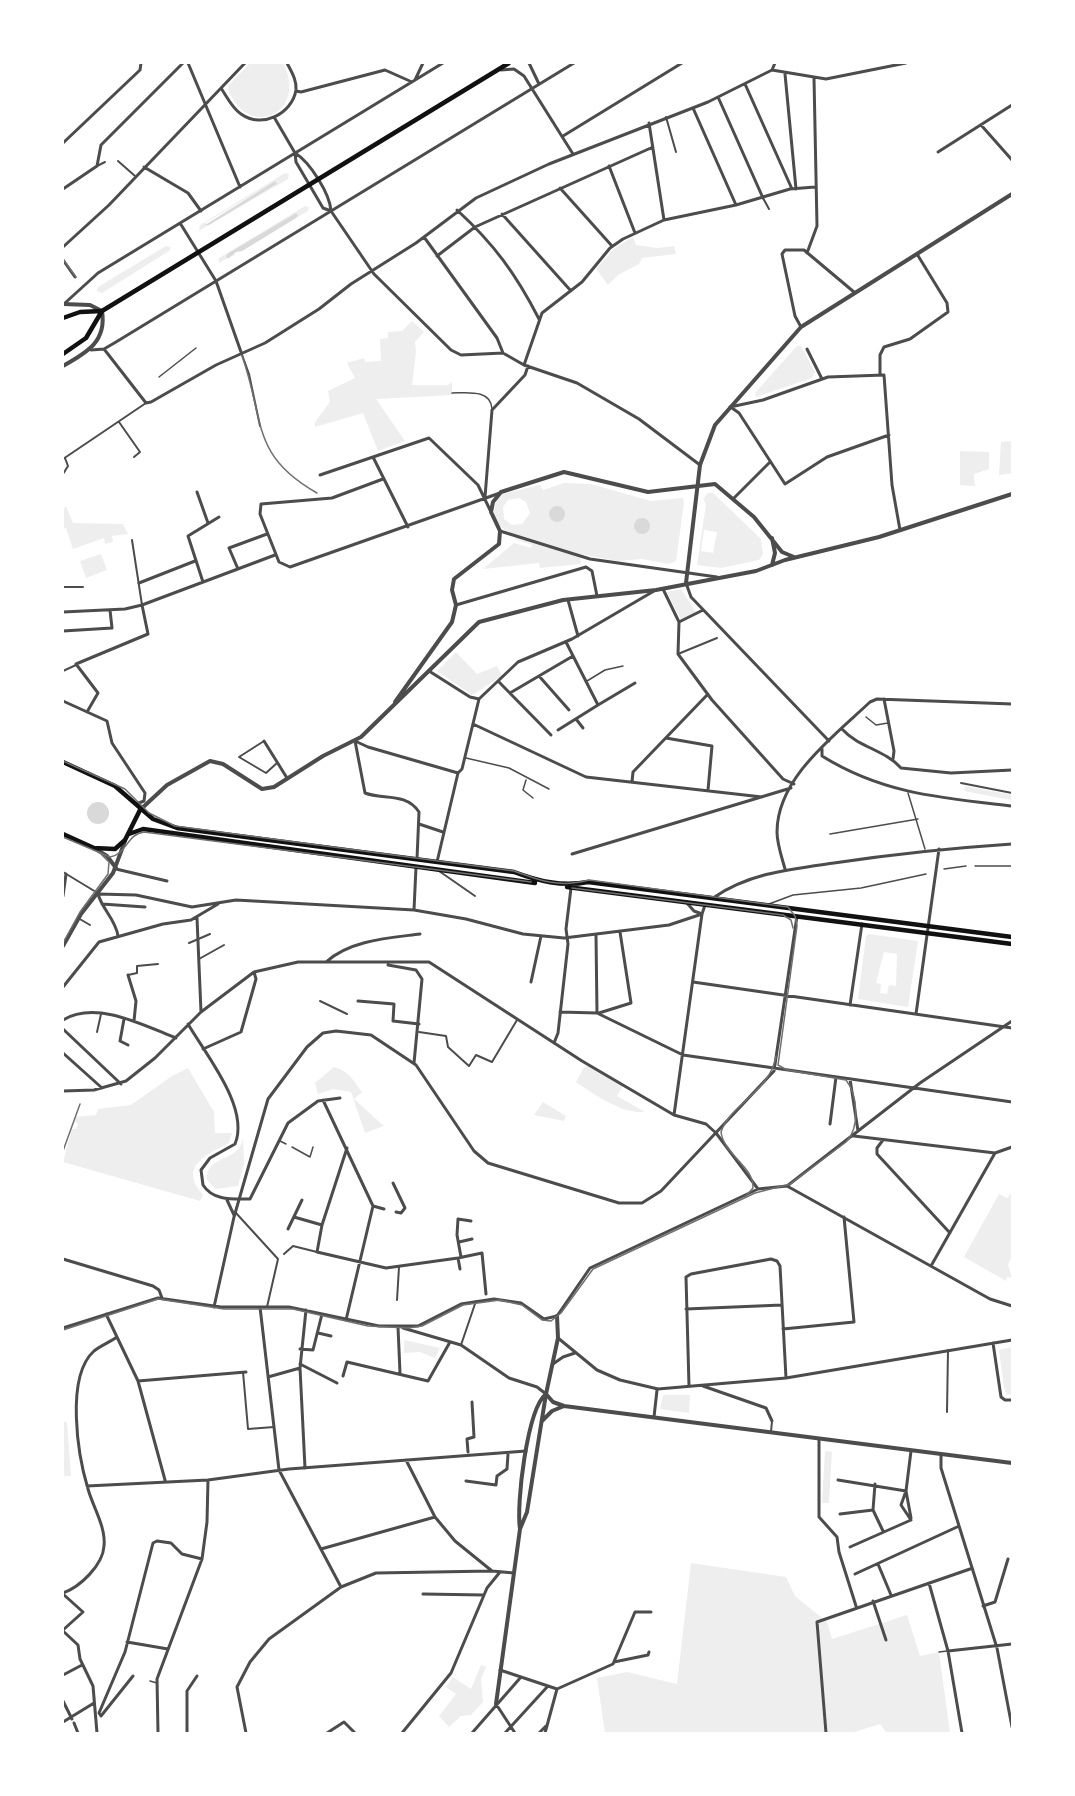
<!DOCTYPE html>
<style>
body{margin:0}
#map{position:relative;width:1075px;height:1796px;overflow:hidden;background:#fff;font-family:"Noto Sans",sans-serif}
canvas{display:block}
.frame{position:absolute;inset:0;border:64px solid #fff;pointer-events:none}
</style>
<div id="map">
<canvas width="1075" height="1796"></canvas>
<div class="frame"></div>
</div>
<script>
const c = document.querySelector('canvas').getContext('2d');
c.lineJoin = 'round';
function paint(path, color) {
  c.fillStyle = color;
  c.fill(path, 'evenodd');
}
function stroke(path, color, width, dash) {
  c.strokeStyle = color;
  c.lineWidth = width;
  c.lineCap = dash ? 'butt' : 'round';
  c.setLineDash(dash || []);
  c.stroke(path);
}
paint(new Path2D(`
 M250 63H283C307 108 258 136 235 102 231 96 227 92 229 85Z
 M285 173 289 174 288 179 199 231 200 225ZM275 181 276 185 209 225 205 223Z
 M305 206 309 207 308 211 219 263V258ZM294 214 283 226 242 251 236 252 234 256 226 255Z
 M633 237 636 245 657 248 674 246 676 254 642 258 639 264 618 275 608 285 596 269 616 247Z
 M166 246 171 247 169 251 102 293 97 291 98 287Z
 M412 321 424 332 415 342 416 352 412 385H448L452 382V395L376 399 405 441 378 451 363 413 315 427V422L330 402 328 391 355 378 347 363 364 358 365 362 381 361 380 339 388 338V332L402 331Z
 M797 346H801L815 372 812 378 756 397 755 393Z
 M1012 441V473L999 475 1001 442Z
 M960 451 989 452V469L974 474 975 486 960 485Z
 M564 483 591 484 651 501 683 498 684 503 676 561 668 564 642 559 617 561 580 554 581 564 540 568 539 563 483 569 514 543 531 548 532 545 515 539 517 535C496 530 486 511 502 494L540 485 543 490ZM519 498 526 502 530 513 522 524 512 525 504 519 503 507 508 500Z
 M708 493H713L761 539 763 554 759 560 721 568 697 565 706 504 703 499ZM704 530 717 532 713 553 701 551Z
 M66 506 73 523 123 524 128 534 112 536 113 542 105 544 104 538 73 549 66 528 63 529V509Z
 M101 554 107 570 86 578 80 561Z
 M681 589 696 612 681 620 667 592Z
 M456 652 477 674 497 666 502 676 472 695 437 671Z
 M965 786 1012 795 1011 800 964 791Z
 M869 934 918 941 908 1007 858 999 866 936ZM884 952 897 954 896 986 889 985 887 994 880 993 881 984 876 983Z
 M588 1066 623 1086 617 1096 645 1112C622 1114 595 1095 576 1082L584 1067Z
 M334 1067C348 1070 354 1081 362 1092L354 1099 384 1126 365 1133 351 1092 333 1089 318 1094 315 1083Z
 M188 1068 214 1112 215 1133H232L229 1143C209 1154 177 1165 203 1195L200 1201 63 1162 72 1129H76L78 1124 75 1122 76 1117 96 1115 98 1109 131 1105 172 1076Z
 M543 1102 566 1116 564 1121 534 1115Z
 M243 1137 244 1164 238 1186 216 1189 207 1180C205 1154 241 1163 243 1137Z
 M1012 1192V1255L1008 1265 1012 1278 1007 1277 1006 1281 964 1257 999 1194 1007 1198Z
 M404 1340 440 1348 435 1358 420 1352 404 1353Z
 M1012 1347V1394L1007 1395 1004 1388 999 1350Z
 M663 1395H690L689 1413 660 1409Z
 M63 1422H67L71 1476H63Z
 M825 1451 832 1452 829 1503H822Z
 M691 1563 786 1577 795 1596 827 1622 832 1639 907 1615 920 1656 939 1652 950 1733H887L880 1724 851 1733H605L597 1678 627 1672 677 1684Z
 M481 1665 486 1667 481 1679 483 1702 471 1715 461 1716 449 1727 439 1716 456 1694 446 1687 453 1677 471 1689Z`), '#eee');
paint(new Path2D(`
 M275 181 277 184 209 225H205Z
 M296 213 298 215 296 218 242 251 236 252 229 258H226L227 254Z
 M549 514a8 8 0 1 1 16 0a8 8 0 1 1-16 0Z
 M634 526a8 8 0 1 1 16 0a8 8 0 1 1-16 0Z
 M87 813a11 11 0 1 1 22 0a11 11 0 1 1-22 0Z`), '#d9d9d9');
stroke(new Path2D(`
 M159 377 196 348
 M452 393C467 393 491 389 492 409
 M587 681 605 670 623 666
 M866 717 876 725 888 723
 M466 758 509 768 549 789
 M526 780 523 790 533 798
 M908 793 925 849
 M830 834 918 819
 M975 866H1012
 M944 869 966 866
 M769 904 793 895 861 888 926 874
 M280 1141 286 1144
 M292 1147 310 1157 313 1147
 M939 1652 947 1651
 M150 1681 157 1683`), '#4c4c4c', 1.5);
stroke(new Path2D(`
 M666 117 676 152
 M118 161 135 176
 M97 166 105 162
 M763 198 769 209
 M241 352 249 374 260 426
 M119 422 140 452 134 457
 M63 459 146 403
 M63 474 68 466 65 458
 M132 540 142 605
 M63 587H83
 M678 654 717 638
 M63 671 76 665
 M264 741 239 757 266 773 277 763
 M961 783 1012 793
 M439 871 475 896
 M63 872 96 892
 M78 918 90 925
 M189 943 210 934
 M199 959 224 945
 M128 975 137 973V966L158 964
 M320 1001 347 1014
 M97 1032 101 1014
 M419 1032 446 1036 448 1047 469 1066 476 1055 492 1062 517 1020
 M236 1213 278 1259 267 1307
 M284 1254 293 1246 317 1252
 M1012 1258V1271
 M397 1300 399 1267
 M461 1345 476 1301
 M243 1372 248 1429 274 1427
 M947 1412 948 1350
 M771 1432 772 1421`), '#4c4c4c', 2);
stroke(new Path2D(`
 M188 63 240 187
 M529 63 539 84
 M501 70 514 69 524 76 573 154
 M772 70 775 63
 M785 74 796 189
 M415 80 423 63
 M745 84 792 189
 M221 88C227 97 232 108 241 114 262 129 292 114 296 90 297 80 291 71 287 63
 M296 91 301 92 385 70 412 82
 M718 97 763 198
 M693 108 736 205
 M274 117 295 153 296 162 323 208 331 211 374 274 451 350 461 355 503 353 524 365 577 383 639 419 700 465
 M649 123 664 220
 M981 125 1012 160
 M563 136 682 63
 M63 143 140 70 141 63
 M938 152 1012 105
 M295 153C310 162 330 194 331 211
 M609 166 635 233
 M144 167 188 193 201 211
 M560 188 612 246
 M63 189 97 166 101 145 183 63
 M457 210C494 244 516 274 539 319
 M502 214 571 291
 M180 223 216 281 241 352
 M424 237 497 338 503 353
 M63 247 109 205 245 63
 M807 253 817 226 814 78
 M437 256 475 227 653 147
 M63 260 75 277
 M65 303 98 273 443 63
 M801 327 795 316 782 254 785 250H804L854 292
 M104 349 146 403 151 402 216 365 265 343 319 309 351 284 416 243 476 198 549 164 708 102 772 70 826 79 906 63
 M807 349 822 379
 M91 350 104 349 116 342 574 63
 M524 365 542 313 582 282 610 248 623 239 664 220 736 205 790 189 815 187
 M880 375V355L884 347 910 339 948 312 947 303 917 254
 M730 407 763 400 828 377 884 375 892 485 900 530
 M732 408 739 413 785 484 827 457 889 435
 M373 457 408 527
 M320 475 429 438 478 485 491 512
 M383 479 332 498 261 504 260 514 279 562 290 567 500 493
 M197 492 208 523
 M485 497 492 410 525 375 528 366
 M734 498 770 462
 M500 531 590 559 717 577
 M238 569 229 548 267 534
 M203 582 188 536 219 517
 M139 583 195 561
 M686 583 691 597 829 741
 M663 589 679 622 703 610
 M568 600 578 636
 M456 605 586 567 592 571 597 596
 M63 612 125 609 142 605 275 555
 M679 622 678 654 712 700 783 779 794 784
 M63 631 112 628 110 610
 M566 642 598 705
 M429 671 470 697 479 699
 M539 676 569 710
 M499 682 551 735
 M510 693 573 656
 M479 699 518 662 572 639 654 591
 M884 699 894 751 893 759
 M63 701 107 721 112 743 145 793 144 801 136 804
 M598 705 635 683
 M87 712 98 693 76 664 148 634 142 605
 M576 719 583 728
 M473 724 586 777 762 797
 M842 729C858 747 885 750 901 768L951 773 1012 770
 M558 730 598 705
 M666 738 712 746 708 790
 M264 741 287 778
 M355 741 365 793C382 800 406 792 419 812L417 859
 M355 741 368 747 458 773
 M822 749V756C883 794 942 798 1012 806
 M632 782 633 772 708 694
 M419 824 443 832
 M572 854 791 788
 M437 862 458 773 462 769 479 699
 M116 869 167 881
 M785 869C782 858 777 844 777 832 777 778 834 736 870 702L877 699 1012 704
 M63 896 66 874
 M713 898C749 873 791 869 834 863 894 854 952 848 1012 844
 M102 904 145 907
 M414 910 416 867
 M197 918 201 1012
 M596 935 597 1013
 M118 936C116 920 102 909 98 894L136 895 192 907 236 900 414 910 466 919 523 934 564 938 669 925 702 914 705 905
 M326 962C350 940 389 938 420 934
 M388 965 416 970 422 979 414 1063
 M128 975 136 1001 134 1021
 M531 982 541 936
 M693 982 1012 1028
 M63 987 99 942 163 924 191 920 218 904
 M358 1001 394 1004 393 1021 419 1024
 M850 1005 862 924
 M560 1012 597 1013 683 1055 1012 1102
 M599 1013 631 1003 620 932
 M916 1014 939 849
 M124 1019 120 1041 128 1045
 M63 1020C96 1000 143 1025 176 1038
 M188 1024C206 1055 250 1108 235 1144L210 1158 201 1170 203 1185C213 1201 233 1199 250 1199L288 1123 318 1101 340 1098
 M63 1029 121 1084
 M554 1043 558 1033 568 944 566 929 571 888
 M203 1049 241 1032 256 979 254 972
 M63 1053 102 1088
 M850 1079 858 1131
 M63 1091 94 1090 126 1081 155 1058 201 1012 254 972 298 962H429L582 1061 674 1115 706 1124 716 1133 758 1189
 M323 1100 373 1206 346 1320
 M674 1115 702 914 694 911 686 902
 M830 1124 836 1077
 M854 1136 995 1153
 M883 1140 877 1148V1154L950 1233
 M347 1148 322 1225 317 1252 386 1268 458 1258
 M393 1183 405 1208 401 1213 396 1212
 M787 1186 920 1083 1012 1021
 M787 1186 990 1299 1012 1306
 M227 1200 234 1215
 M373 1206 384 1209
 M294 1217 322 1225
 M288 1229 302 1200
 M459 1242 472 1239
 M461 1257 457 1235 458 1219 471 1221
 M63 1259 153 1286 159 1290 162 1298
 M931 1266 995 1153 1012 1147
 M460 1269 458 1258 482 1253 486 1294
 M214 1307 234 1217 268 1099 307 1047 323 1033 336 1031 371 1035 416 1065 474 1151 488 1163 619 1203H642L661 1191 774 1071 797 916
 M260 1307 279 1470 341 1587
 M686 1309 782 1305
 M106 1314 138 1381 165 1480
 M398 1327 400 1373
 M63 1328 158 1298 221 1307H289L379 1326H418L461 1304 494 1299 521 1303 544 1319 557 1316 590 1268 758 1189 787 1186
 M403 1328 461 1345 509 1378 537 1387 546 1394
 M783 1329 854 1322 844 1217
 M318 1333 331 1336
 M558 1338 597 1370 620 1380 658 1389 786 1378 1012 1340
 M993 1343 1001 1397 1005 1400H1012
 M300 1349 313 1350 322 1314
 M300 1364 337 1383
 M553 1364 563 1357 575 1353
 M343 1376 347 1362 428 1381 450 1342
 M268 1377 300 1368
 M138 1381 246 1372
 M689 1386 686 1277 691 1274 771 1259 777 1261 780 1266 786 1378
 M703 1386 766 1408 772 1421
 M654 1417 657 1390
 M819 1439V1517L837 1537 839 1552 856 1606
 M468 1452 467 1439 474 1437 472 1402
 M941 1454V1468L997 1648 1012 1727
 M406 1460 435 1517 455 1541 492 1571 514 1573
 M305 1468 300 1368 306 1310
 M838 1480 906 1491 901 1505 911 1520
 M466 1481 496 1485 497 1476 507 1469 508 1454
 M875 1484 873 1510 883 1531
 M87 1486 208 1480 289 1469 526 1451
 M840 1514 873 1510
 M911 1518 906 1491 911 1451
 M850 1547 911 1520
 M321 1549 435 1517
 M878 1564 891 1595
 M855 1574 957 1527
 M929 1583 948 1651 962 1733
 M63 1593C80 1587 103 1565 104 1546 106 1527 93 1507 88 1489 78 1456 65 1377 94 1351 100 1346 110 1342 117 1337
 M63 1594 83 1612 63 1630
 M423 1594 484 1595
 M873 1601 886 1640
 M983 1606 995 1602 1008 1559
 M63 1631 78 1645 80 1659 93 1686 97 1733
 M127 1642 168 1649
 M948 1651 1012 1644
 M614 1662 648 1655 649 1652
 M500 1670 557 1689 613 1664 635 1612H651
 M63 1675 82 1665
 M133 1676 101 1716 99 1713 125 1652 153 1543 157 1541 171 1543 182 1554 202 1559
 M63 1701 72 1719
 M496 1704 515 1733
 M63 1722 94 1703
 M74 1723 78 1733
 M158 1733 157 1679 202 1559 207 1522 208 1480
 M187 1733V1691L197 1676
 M246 1733 237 1687 250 1662 269 1639 341 1587 376 1573 492 1571
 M327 1733 344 1722 355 1733
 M402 1733 451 1673 487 1588 500 1572
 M472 1733 521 1677
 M505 1733 548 1686
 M539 1733 546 1726
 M545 1733 557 1689
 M826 1733 817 1622 970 1569`), '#4c4c4c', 3);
stroke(new Path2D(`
 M63 304 90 305 102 311C107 342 86 353 63 366
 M772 538 775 553 772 565
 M686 583 700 465 715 425 801 327 1012 194
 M395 702 452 622 456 605 452 590 454 579 499 544 500 531 491 512 493 502 501 492 564 472 648 492 715 484 754 517 782 552 794 557
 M140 810 167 785 210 761 223 764 262 789 274 787 323 756 361 737 479 622 563 600 656 590 756 571 785 560 879 537 1012 494
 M94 848 107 856 116 868
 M63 946 81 914 113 873 125 841
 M546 1394 553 1402 564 1406 1012 1463
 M542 1421 552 1411 564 1406
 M520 1529 527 1512 546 1394 558 1338 557 1316
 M496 1704 520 1529C516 1505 527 1409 546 1394`), '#4c4c4c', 4);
stroke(new Path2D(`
 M63 318 80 312 102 311 509 63
 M63 354 86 338 102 311
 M63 762 115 786 153 819 177 828 514 872C538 881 562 887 588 882L1012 937
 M63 834 94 848 115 849 125 840 140 810
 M129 834 143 829 535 883
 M567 887 1012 944`), '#111', 4.5);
stroke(new Path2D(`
 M63 761 125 789 149 813 175 826 514 871C541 881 559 888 589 880L788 907 795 916 797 926 778 1065 787 1070 846 1080C858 1095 860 1128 846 1142L790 1184 755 1193 593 1269 561 1313 551 1321 542 1320 522 1305 500 1300 463 1305 422 1326 408 1328 368 1326 293 1309H224L158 1299 63 1330
 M63 837 110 857C127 854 127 834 144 832L531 882
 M572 888 783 915 791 920 793 928
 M63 943 80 912 108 874 109 862 102 855
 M745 1197 753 1188C754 1166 724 1155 721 1132 730 1104 770 1092 776 1056`), '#707070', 1.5);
stroke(new Path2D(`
 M63 259 76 277
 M242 356C265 420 250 455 317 493
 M63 1151 80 1104`), '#707070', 1.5);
</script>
